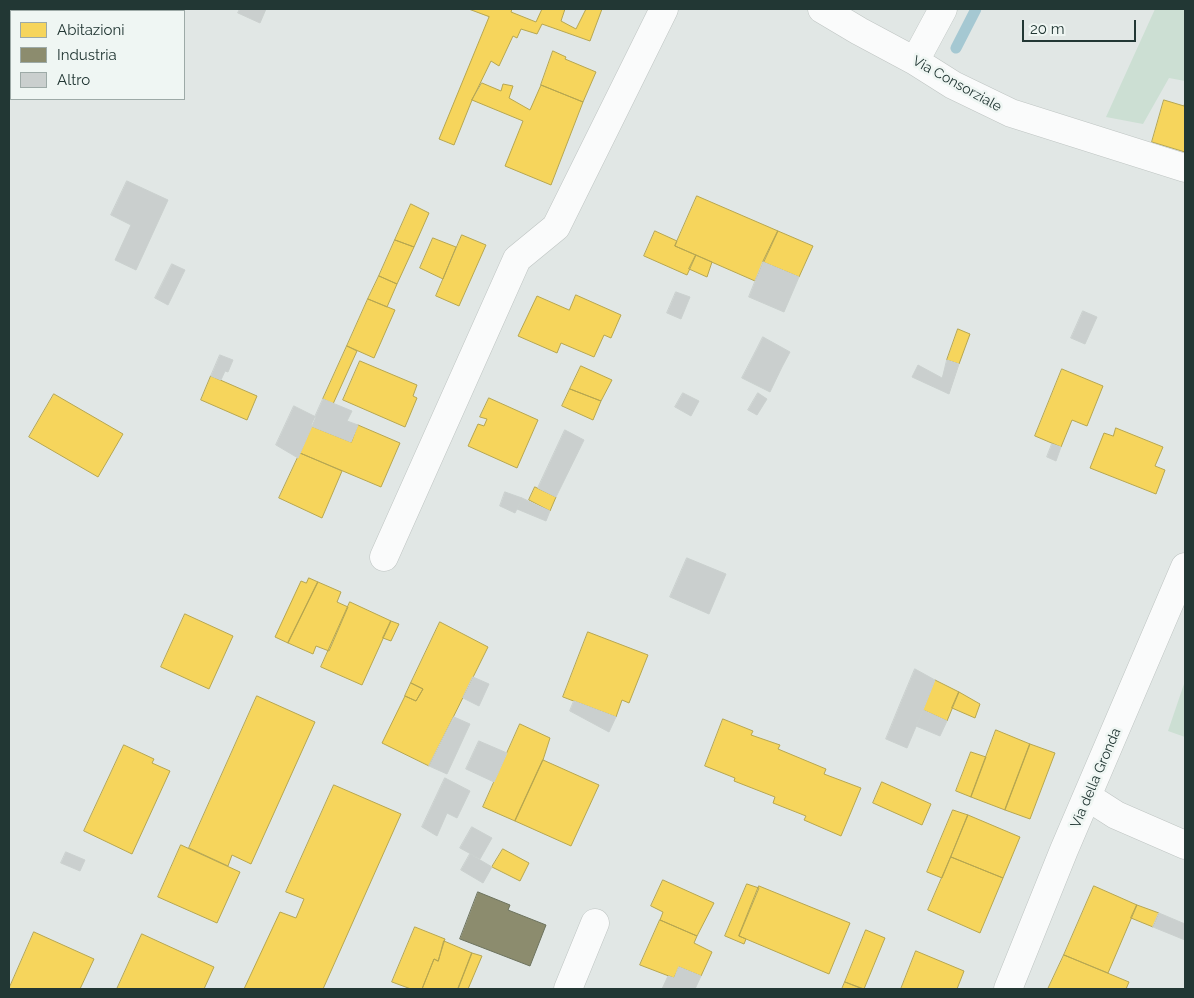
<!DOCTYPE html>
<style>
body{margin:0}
#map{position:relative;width:1194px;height:998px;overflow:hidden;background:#e1e7e5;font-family:Raleway,sans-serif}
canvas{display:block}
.frame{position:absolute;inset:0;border:10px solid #223734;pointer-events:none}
.legend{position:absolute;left:10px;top:10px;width:175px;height:90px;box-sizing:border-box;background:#eff6f3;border:1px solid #9daaa7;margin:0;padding:6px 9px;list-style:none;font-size:15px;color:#223734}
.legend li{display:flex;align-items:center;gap:10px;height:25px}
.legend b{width:25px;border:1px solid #9daaa7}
.scale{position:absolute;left:1022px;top:20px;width:114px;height:22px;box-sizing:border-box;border:2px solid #223734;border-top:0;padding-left:6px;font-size:15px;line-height:18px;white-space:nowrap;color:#223734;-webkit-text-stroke:4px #eff6f3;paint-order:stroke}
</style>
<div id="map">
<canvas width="1194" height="998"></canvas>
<div class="frame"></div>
<ul class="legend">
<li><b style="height:14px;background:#f6d55c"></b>Abitazioni</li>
<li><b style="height:14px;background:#8c8c6e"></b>Industria</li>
<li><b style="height:14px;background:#cacfce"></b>Altro</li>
</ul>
<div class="scale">20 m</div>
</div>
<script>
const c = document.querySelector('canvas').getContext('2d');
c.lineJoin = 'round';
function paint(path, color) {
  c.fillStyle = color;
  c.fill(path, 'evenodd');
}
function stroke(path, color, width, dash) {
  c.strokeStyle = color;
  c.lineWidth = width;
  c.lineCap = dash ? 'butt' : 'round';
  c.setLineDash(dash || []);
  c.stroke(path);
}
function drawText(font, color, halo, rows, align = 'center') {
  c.font = font + ' Raleway,sans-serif';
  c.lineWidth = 5;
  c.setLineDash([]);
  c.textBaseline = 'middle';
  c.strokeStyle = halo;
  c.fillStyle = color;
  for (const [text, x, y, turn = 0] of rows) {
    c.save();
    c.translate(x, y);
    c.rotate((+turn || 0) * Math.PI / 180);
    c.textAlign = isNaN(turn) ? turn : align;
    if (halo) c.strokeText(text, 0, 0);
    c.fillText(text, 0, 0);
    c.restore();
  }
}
paint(new Path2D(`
 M1155 9H1185V81L1169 78 1143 124 1106 117Z
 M1185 681V737L1168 731Z`), '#ccdfd3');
const homes = new Path2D(`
 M469 9H512L511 12 536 22 542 9H565L561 21 576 29 586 9H602L590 41 542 24 537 34 521 29 517 38 513 36 499 66 491 61 472 100 454 145 439 139 489 17Z
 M553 51 566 57 565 59 596 72 583 102 541 85Z
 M482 83 501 91 503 84 513 86 509 98 530 110 541 85 583 102 551 185 505 166 523 121 472 100Z
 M1164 100 1184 106 1185 102V152L1152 142Z
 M697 196 778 231 755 281 675 246Z
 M411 204 429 213 414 247 395 240Z
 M655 231 677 241 675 246 696 255 687 275 644 256Z
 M778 231 813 246 799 277 763 262Z
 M462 235 486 245 459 306 436 296Z
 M433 238 456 247 443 279 420 268Z
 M395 240 414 247 397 284 379 276Z
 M696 255 712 262 707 277 689 269Z
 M379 276 397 284 387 307 368 299Z
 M576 295 621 315 611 338 604 335 594 357 561 343 557 353 518 336 537 296 569 310Z
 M368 299 395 310 374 358 347 346Z
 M958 329 970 334 959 364 947 360Z
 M347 346 357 351 333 404 323 399Z
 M360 361 417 385 413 396 417 398 405 427 343 400Z
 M581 366 612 380 601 401 570 389Z
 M1062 369 1103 386 1087 426 1072 420 1061 447 1035 436Z
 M211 376 257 396 247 420 201 400Z
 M570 389 601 401 593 420 562 406Z
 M54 394 123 434 98 477 29 437Z
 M489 398 538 420 517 468 468 446 478 424 484 426 487 419 480 417Z
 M358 425 400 443 381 487 300 453 311 426 351 442Z
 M1116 428 1163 447 1155 466 1165 470 1156 494 1090 468 1104 433 1113 436Z
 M300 453 342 471 322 518 279 498Z
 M535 487 556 497 550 511 529 500Z
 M309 578 318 582 288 643 275 637 301 581 306 583Z
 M318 582 341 592 337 602 348 607 329 651 316 646 313 654 288 643Z
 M350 602 391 621 362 685 321 667Z
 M185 614 233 636 209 689 161 667Z
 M391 621 399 624 391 641 383 638Z
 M440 622 488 647 429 766 382 743 405 696 416 701 423 689 411 683Z
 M588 632 648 655 629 703 622 700 616 717 563 697Z
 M935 680 959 692 947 721 923 710Z
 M411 683 423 689 416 701 405 696Z
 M959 692 980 704 975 718 952 708Z
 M257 696 315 722 251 864 232 855 228 866 189 848Z
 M723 719 753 731 751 735 780 745 778 749 826 769 824 774 861 788 841 836 804 820 806 816 773 803 775 797 734 781 735 778 705 766Z
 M520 724 550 738 543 760 515 821 483 807Z
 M996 730 1030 744 1005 810 971 797Z
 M1030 744 1055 753 1030 819 1005 810Z
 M124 745 154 759 152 763 170 771 132 854 84 831Z
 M971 752 986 757 971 797 956 791Z
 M543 760 599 785 571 846 515 821Z
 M882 782 931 804 922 825 873 803Z
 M334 785 401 814 323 989H244L280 912 296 918 304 899 286 892Z
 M953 810 968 815 942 878 927 872Z
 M968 815 1020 837 1003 878 951 857Z
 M181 845 240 872 217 923 158 897Z
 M503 849 529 863 520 881 492 867Z
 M951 857 1003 878 980 933 928 910Z
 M663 880 714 903 697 936 660 920 663 912 651 906Z
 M747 884 759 888 739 936 746 939 744 944 725 936Z
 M759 886 850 923 829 974 739 936Z
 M1094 886 1137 905 1108 973 1064 955Z
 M1137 905 1159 913 1153 927 1131 918Z
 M660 920 697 936 694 943 712 952 701 976 679 967 674 978 640 965Z
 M415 927 445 939 438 961 434 959 422 989H411L392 982Z
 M866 930 885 938 864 989 845 982Z
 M34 932 94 959 80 989H9Z
 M142 934 214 967 204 989H117Z
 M444 941 472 953 458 989H422L434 959 438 961Z
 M916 951 964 971 957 989H901Z
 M472 953 482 956 468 989H458Z
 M1064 955 1129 982 1126 989H1048Z
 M845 982 860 988V989H842Z`);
paint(homes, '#f6d55c');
stroke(homes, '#b6a650', 1);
const industry = new Path2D(`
 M478 892 510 905 508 910 546 925 530 966 460 939Z`);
paint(industry, '#8c8c6e');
stroke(industry, '#6c725d', 1);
stroke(new Path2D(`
 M956 48 976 9`), '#a5c8d2', 11);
const building = new Path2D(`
 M240 9H266L260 23 238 13Z
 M127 181 168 200 136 270 115 260 131 225 111 215Z
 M763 262 799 277 784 312 749 297Z
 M172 264 185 270 168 305 155 298Z
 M676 292 690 297 681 319 667 313Z
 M1083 311 1097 317 1085 344 1071 338Z
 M763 337 790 352 782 367 755 353Z
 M755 353 782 367 770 392 742 378Z
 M220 355 233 360 228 372 225 371 221 380 211 376Z
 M947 360 959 364 949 394 912 377 918 365 942 378Z
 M683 393 699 401 691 416 675 407Z
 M758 393 767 399 757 415 748 410Z
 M323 399 352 411 347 421 358 425 351 442 311 426Z
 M294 406 316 417 298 458 276 445Z
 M565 430 584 440 556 497 538 488Z
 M1052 444 1061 447 1056 461 1047 457Z
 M505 492 522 498 515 513 500 506Z
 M522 498 550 511 546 521 517 509Z
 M687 558 726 574 709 614 670 597Z
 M915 669 935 680 923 710 902 700Z
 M473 677 489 684 479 706 463 698Z
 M902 700 923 710 907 748 886 739Z
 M574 701 616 717 609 732 570 711Z
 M923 710 947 721 940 736 916 726Z
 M454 717 470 724 447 774 429 766Z
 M479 741 507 753 494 782 466 769Z
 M445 778 470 791 457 818 447 813 437 836 422 827Z
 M472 827 492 838 480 859 460 848Z
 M66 852 85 860 80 871 61 863Z
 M470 854 492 867 483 883 461 870Z
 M1159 913 1185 924V940L1153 927Z
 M679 967 701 976 695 989H662L668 976 674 978Z`);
paint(building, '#cacfce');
stroke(building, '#cad0ce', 1);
const minor = new Path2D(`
 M822 9 859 31 915 61 953 85 1011 113 1185 168
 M915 61 943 9
 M384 557 517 259 556 227 664 9
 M1088 797 1116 815 1185 845
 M568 989 595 923
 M1008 989 1064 850 1185 567`);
stroke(minor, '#bec4c2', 29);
stroke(minor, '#fafbfb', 28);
drawText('14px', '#223734', '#eff6f3', [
 ["Via Consorziale",957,84,29],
 ["Via della Gronda",1096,778,-67]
]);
</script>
